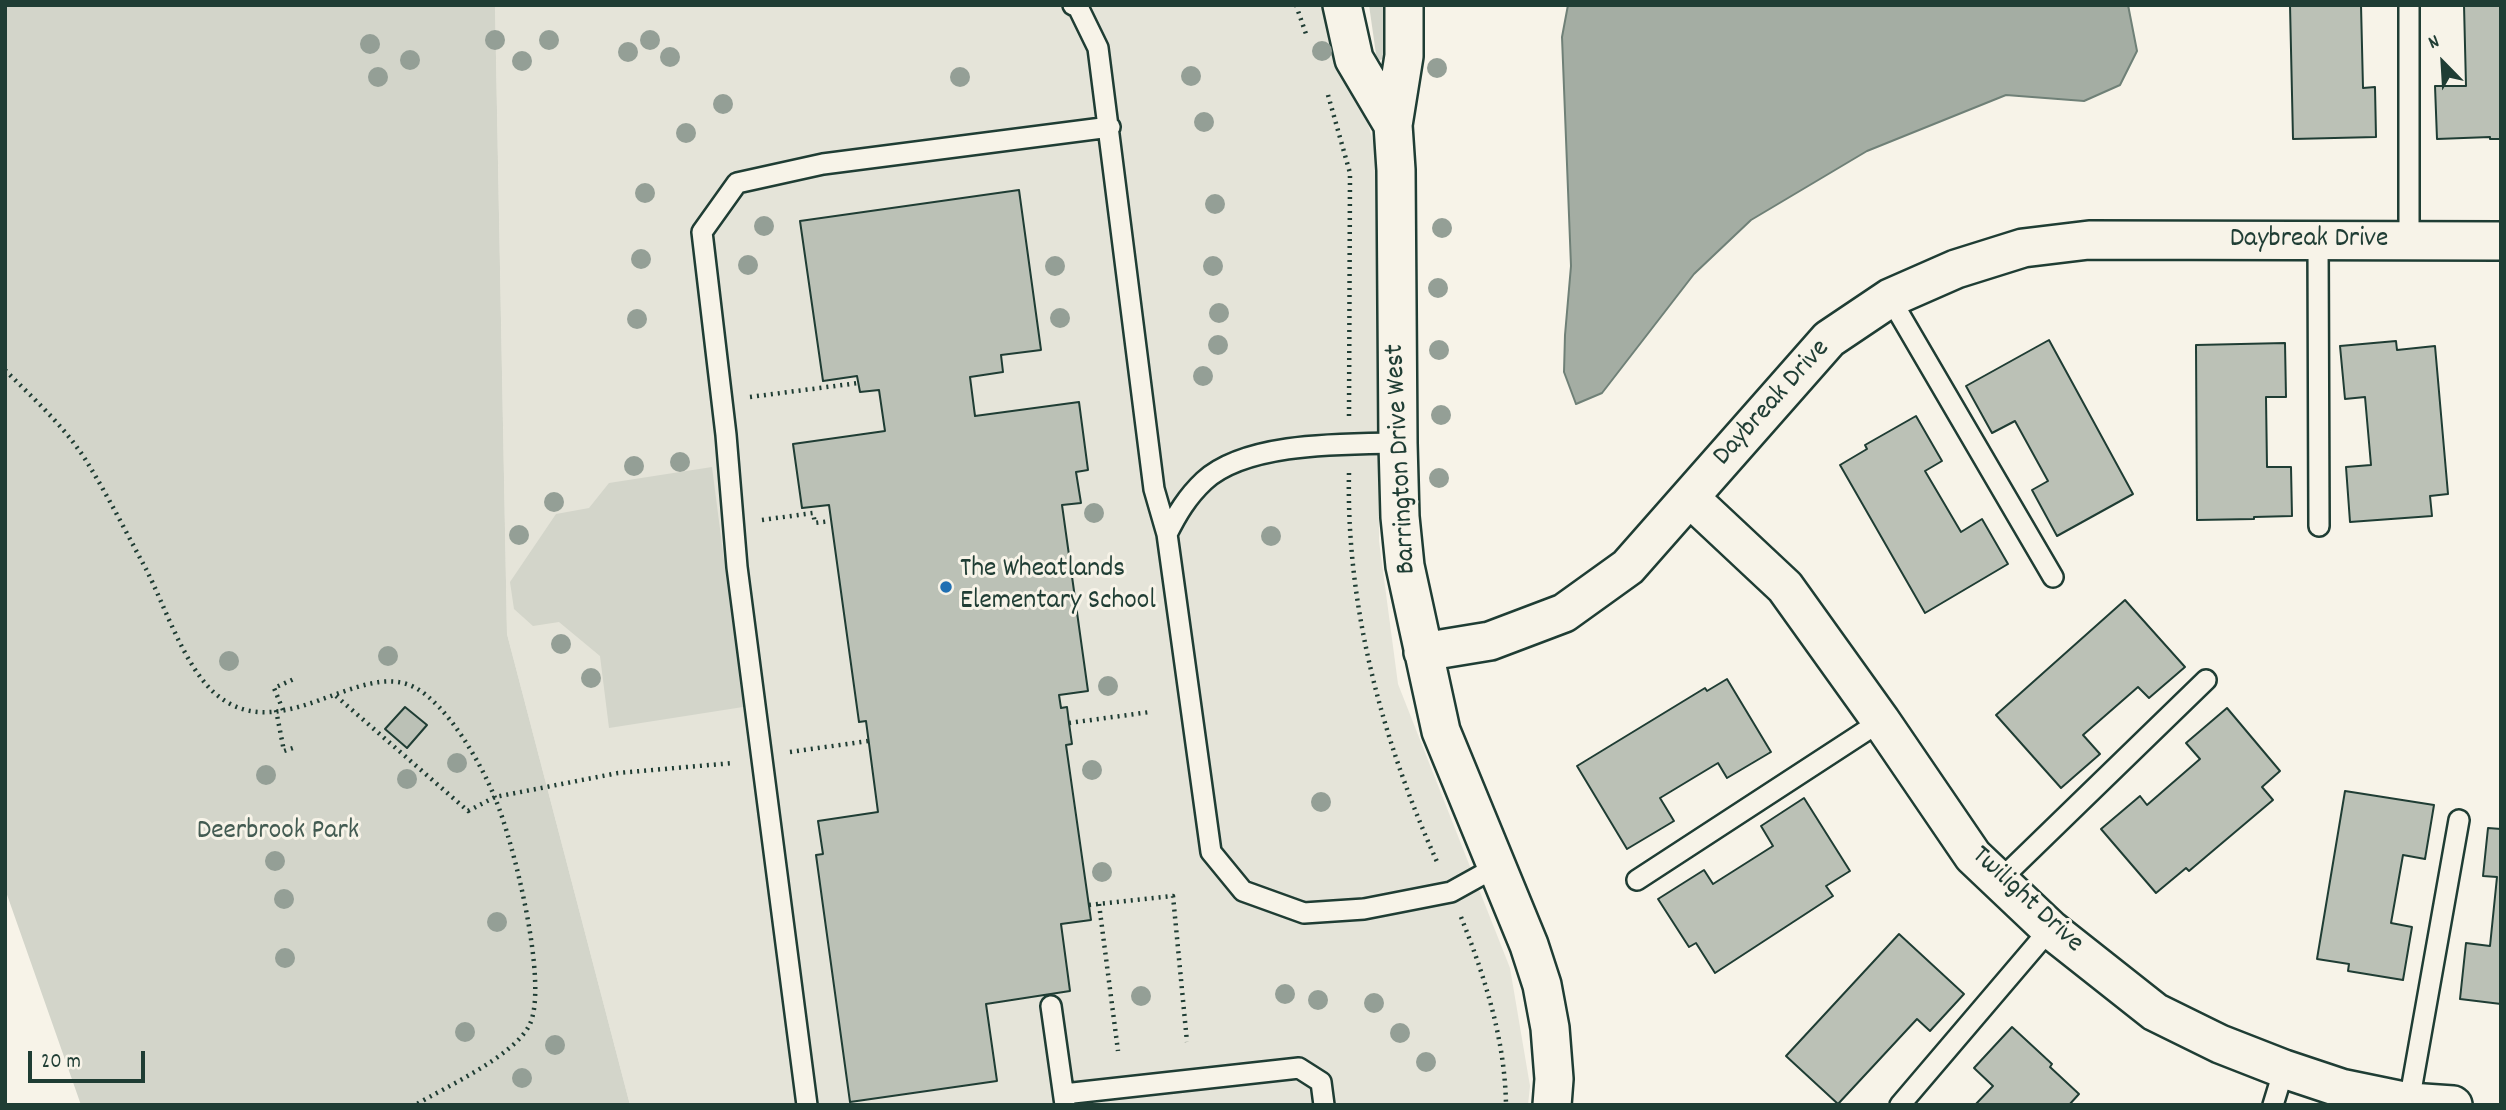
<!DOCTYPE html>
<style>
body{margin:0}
#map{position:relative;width:2506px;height:1110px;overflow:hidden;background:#f7f3e8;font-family:Dekko,sans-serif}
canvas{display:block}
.frame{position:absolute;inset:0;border:7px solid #1f3d34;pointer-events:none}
.north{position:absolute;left:2408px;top:28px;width:70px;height:70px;-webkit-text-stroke:5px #f7f3e8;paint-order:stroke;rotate:336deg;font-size:19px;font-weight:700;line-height:28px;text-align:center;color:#1f3d34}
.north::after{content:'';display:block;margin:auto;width:24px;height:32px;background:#1f3d34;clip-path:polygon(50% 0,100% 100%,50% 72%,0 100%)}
.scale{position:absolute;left:28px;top:1051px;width:117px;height:32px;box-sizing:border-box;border:4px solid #1f3d34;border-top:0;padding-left:9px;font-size:21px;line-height:24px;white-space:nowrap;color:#1f3d34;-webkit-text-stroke:5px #f7f3e8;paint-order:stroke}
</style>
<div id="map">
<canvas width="2506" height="1110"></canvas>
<div class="frame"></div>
<div class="north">N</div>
<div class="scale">20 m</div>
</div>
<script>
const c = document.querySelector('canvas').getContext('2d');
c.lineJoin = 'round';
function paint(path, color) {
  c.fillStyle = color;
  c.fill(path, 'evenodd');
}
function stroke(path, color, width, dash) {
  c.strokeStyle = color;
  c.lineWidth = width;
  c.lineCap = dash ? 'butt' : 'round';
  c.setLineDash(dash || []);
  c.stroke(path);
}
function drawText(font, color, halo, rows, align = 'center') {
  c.font = font + ' Dekko,sans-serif';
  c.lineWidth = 6;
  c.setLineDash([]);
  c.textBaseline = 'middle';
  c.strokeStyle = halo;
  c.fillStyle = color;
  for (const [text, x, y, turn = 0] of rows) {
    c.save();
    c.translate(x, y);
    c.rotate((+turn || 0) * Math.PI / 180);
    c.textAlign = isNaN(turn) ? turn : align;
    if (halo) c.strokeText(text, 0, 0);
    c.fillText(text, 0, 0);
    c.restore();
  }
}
paint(new Path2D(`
 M495 5H1330L1379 159V541L1398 684 1510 968 1530 1086 1528 1105H630L507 634Z`), '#e5e4d9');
paint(new Path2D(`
 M5 5H495L507 634 630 1105H81L5 889Z
 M1369 5H1383V59L1377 61Z
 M712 467 743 707 609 728 600 656 559 622 533 626 514 609 510 582 556 514 589 508 609 483Z`), '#d3d5ca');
const water = new Path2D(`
 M1568 5H2128L2137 51 2120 85 2084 101 2006 95 1867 151 1751 220 1694 274 1602 393 1576 404 1564 372 1565 335 1571 266 1562 37Z`);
paint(water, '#a4ada3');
stroke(water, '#6f8077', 2);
const building = new Path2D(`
 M2290 5H2361L2363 88 2375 87 2376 137 2293 139Z
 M2464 5H2501V139H2490V137L2437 139 2435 86H2466Z
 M1019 190 1041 350 1001 355 1003 372 970 377 975 416 1079 402 1088 470 1076 472 1081 503 1062 505 1088 691 1059 695 1061 708 1067 707 1069 723 1072 744 1066 745 1091 920 1061 924 1070 991 986 1004 997 1081 850 1102 816 855 823 854 818 821 878 812 866 721 859 722 829 505 802 508 793 444 885 431 879 390 860 392 857 376 823 381 800 221Z
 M2049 340 2133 494 2057 536 2032 490 2048 481 2015 421 1992 433 1966 386Z
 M2396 341 2397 350 2435 346 2448 494 2430 496 2432 516 2350 522 2346 467 2371 465 2365 397 2345 399 2340 346Z
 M2285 343 2286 397H2266L2267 467H2291L2292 516 2254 517V519L2197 520 2196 345Z
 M1916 416 1942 461 1925 471 1961 532 1982 519 2008 564 1925 613 1840 465 1867 449 1865 445Z
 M2125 600 2185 667 2149 698 2138 687 2083 735 2100 754 2061 788 1996 715Z
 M1727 679 1771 752 1727 778 1718 763 1660 798 1674 821 1627 849 1577 766 1705 688 1707 691Z
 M405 707 427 725 407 748 385 729Z
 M2227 708 2280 771 2262 787 2273 800 2189 871 2186 868 2156 893 2101 829 2140 796 2147 805 2200 759 2186 743Z
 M2345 791 2434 805 2425 859 2403 855 2391 923 2412 927 2403 980 2348 971 2349 964 2317 959Z
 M1804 798 1850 871 1826 886 1833 896 1715 973 1696 943 1689 947 1658 899 1704 870 1713 884 1773 846 1761 826Z
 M2488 828 2501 829V1004L2460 999 2466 943 2490 946 2497 877 2483 876Z
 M1899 934 1964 994 1930 1031 1917 1019 1838 1104 1786 1056Z
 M2012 1027 2052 1064 2050 1067 2079 1094 2069 1105H1975L1993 1086 1974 1068Z`);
paint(building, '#bbc1b6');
stroke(building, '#1f3d34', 2);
const lane = new Path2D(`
 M1073 5 1078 7 1098 48 1154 489 1167 534
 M2409 5V242
 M2318 242 2319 526
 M1890 298 2053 577
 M1398 443C1343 444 1246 442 1204 481 1187 497 1177 514 1167 534L1211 852 1243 891 1304 913 1364 909 1451 892 1496 867
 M1637 880 1881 721
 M1999 881 2206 680
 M1051 1006 1065 1105
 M1064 1094 1299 1068 1321 1082 1324 1105
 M2409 1102 2459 820
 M807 1105 737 567 726 435 702 232 737 183 823 164 1110 127
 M1900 1105 2050 929
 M2273 1105 2284 1069`);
const street = new Path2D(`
 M1342 5 1354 59 1393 125
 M1404 5V56L1393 125 1396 170 1398 443 1400 517 1405 566 1441 731 1529 945 1542 985 1550 1028 1554 1079 1552 1105
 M1690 498 1785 587 1881 721 1973 856 2050 929 2155 1012 2220 1044 2284 1069 2341 1088 2409 1102 2453 1105
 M1423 652 1490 641 1564 613 1628 567 1829 339 1890 298 1956 269 2023 248 2089 240 2501 241`);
stroke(lane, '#1f3d34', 24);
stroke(street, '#1f3d34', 42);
stroke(new Path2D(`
 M1296 5 1306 34
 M1328 95 1350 173 1349 416
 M5 370C34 399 65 427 87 462 108 496 127 534 146 569 165 606 185 669 217 695 281 748 359 659 414 687 447 704 481 763 495 798 513 840 550 987 529 1026 512 1057 446 1087 415 1105
 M750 397 858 383
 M1349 473C1346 607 1383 743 1438 864
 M762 520 813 513 815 523 830 521
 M336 696 468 811 495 797 618 773 733 763
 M276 710 284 751 296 747
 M283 710 274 688 294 679
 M1069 723 1150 712
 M790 752 868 741
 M1099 904 1118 1051
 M1089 905 1173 896 1187 1042
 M1461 917C1485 977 1505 1040 1506 1105`), '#1f3d34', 4.5, [2, 5]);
stroke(lane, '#f7f3e8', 19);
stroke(street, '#f7f3e8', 37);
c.fillStyle = '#949f96';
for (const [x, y] of [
 [495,40],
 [549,40],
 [650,40],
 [370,44],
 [1322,51],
 [628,52],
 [670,57],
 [410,60],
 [522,61],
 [1437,68],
 [1191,76],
 [378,77],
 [960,77],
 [723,104],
 [1204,122],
 [686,133],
 [645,193],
 [1215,204],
 [764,226],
 [1442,228],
 [641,259],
 [748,265],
 [1055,266],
 [1213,266],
 [1438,288],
 [1219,313],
 [1060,318],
 [637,319],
 [1218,345],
 [1439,350],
 [1203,376],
 [1441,415],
 [680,462],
 [634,466],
 [1439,478],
 [554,502],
 [1094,513],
 [519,535],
 [1271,536],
 [561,644],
 [388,656],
 [229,661],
 [591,678],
 [1108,686],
 [457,763],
 [1092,770],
 [266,775],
 [407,779],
 [1321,802],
 [275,861],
 [1102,872],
 [284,899],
 [497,922],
 [285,958],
 [1285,994],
 [1141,996],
 [1318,1000],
 [1374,1003],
 [465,1032],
 [1400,1033],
 [555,1045],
 [1426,1062],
 [522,1078]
]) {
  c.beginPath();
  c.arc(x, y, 10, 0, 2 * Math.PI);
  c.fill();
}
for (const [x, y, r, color] of [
 [946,587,7,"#1f6fb2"]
]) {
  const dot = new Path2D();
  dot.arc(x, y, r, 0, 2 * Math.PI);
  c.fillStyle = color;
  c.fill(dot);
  stroke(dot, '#f7f3e8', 2.5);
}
drawText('28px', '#1f3d34', '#f7f3e8', [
 ["Daybreak Drive",2309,241],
 ["Daybreak Drive",1773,404,-48],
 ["Barrington Drive West",1403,459,-93],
 ["Twilight Drive",2026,901,43]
]);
drawText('28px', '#1f3d34', '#f7f3e8', [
 ["The Wheatlands",960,571],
 ["Elementary School",960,603]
], 'left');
drawText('28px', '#435b52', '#f7f3e8', [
 ["Deerbrook Park",278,833]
]);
</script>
